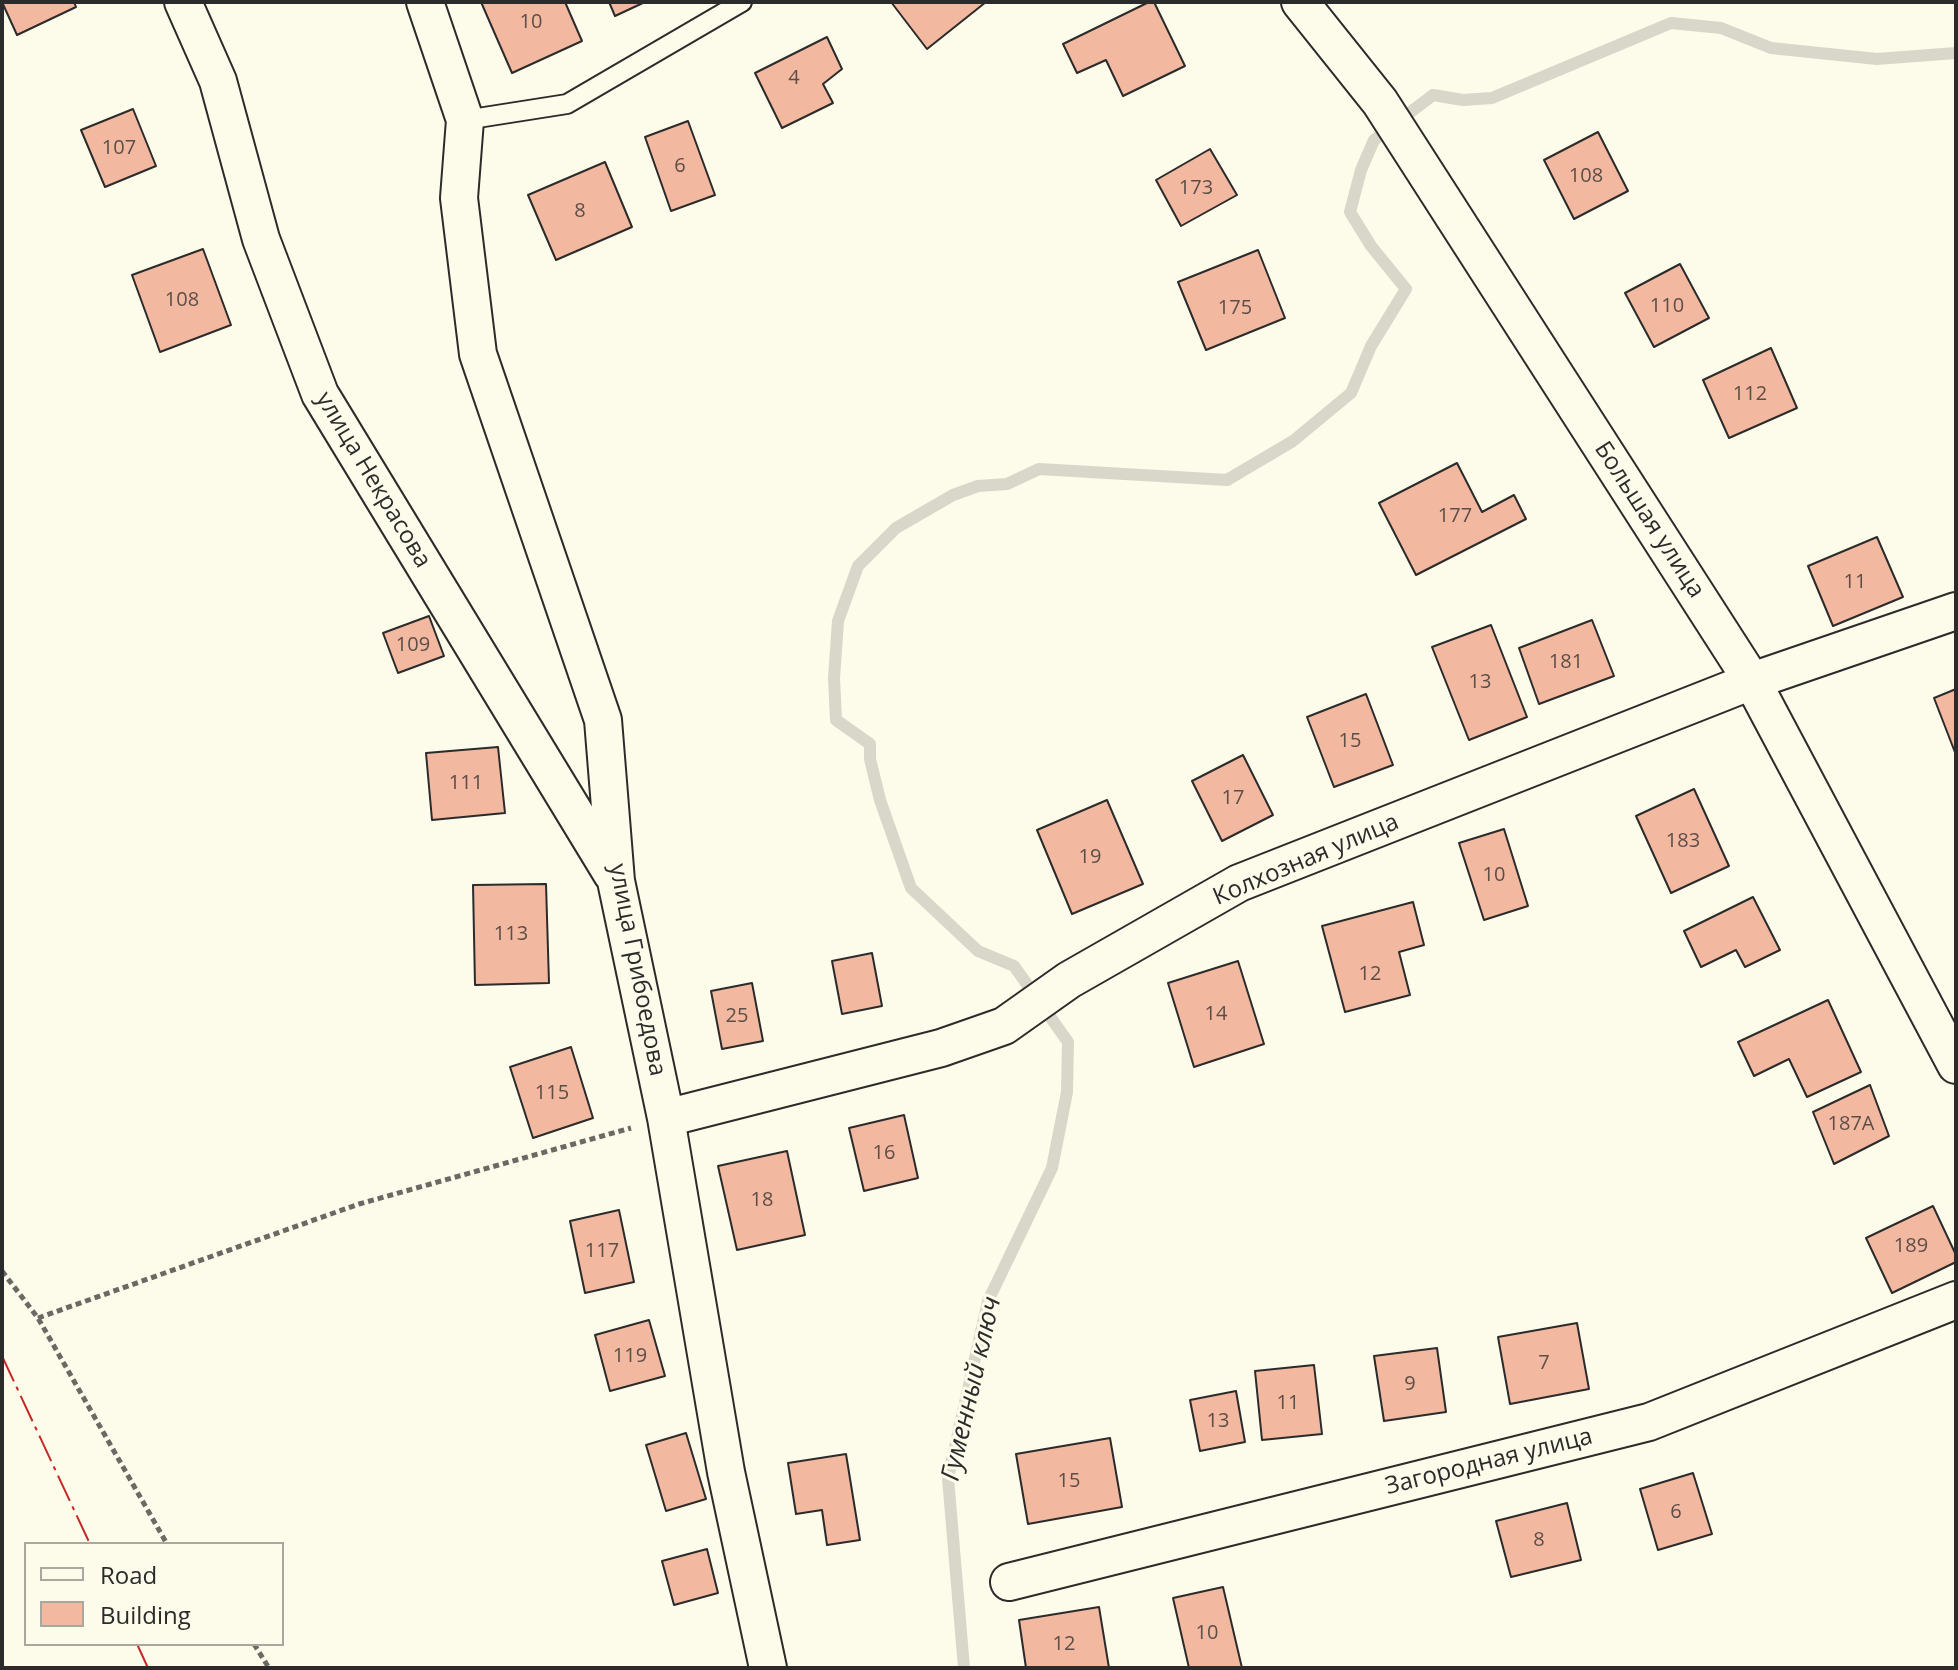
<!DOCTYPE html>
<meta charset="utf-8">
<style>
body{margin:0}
#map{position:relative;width:1958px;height:1670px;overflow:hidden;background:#fdfbea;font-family:"Open Sans",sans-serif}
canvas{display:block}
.frame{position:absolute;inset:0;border:4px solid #2b2b2b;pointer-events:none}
.legend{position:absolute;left:24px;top:1542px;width:260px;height:104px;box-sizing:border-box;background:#fdfbea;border:2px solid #a9a89e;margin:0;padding:10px 14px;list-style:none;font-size:24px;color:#2b2b2b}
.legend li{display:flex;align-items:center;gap:16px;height:40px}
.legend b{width:40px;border:2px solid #a9a89e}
</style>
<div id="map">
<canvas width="1958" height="1670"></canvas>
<div class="frame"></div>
<ul class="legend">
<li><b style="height:10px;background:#fdfbea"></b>Road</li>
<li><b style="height:22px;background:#f2b8a0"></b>Building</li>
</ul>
</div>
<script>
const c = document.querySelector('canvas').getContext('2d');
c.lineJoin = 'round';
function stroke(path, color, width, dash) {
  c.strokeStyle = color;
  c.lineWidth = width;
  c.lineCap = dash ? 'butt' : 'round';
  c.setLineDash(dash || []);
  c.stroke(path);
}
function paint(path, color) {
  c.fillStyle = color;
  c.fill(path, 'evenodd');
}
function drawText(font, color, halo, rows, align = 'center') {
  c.font = font + ' "Open Sans",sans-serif';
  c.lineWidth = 6;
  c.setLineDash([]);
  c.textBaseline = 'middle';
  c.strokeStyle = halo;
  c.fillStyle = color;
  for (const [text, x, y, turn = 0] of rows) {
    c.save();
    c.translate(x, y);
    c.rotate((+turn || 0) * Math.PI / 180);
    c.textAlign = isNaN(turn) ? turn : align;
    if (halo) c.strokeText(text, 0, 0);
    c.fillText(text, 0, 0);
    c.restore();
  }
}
stroke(new Path2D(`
 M964 1668 948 1478 988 1301 1052 1168 1067 1092 1068 1042 1014 966 978 951 911 888 880 800 870 759V744L836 720 834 678 838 621 858 566 896 528 953 495 978 486 1007 484 1039 469 1227 480 1293 441 1351 393 1371 346 1406 289 1371 246 1350 212 1361 170 1374 140 1433 95 1463 100 1492 98 1671 23 1721 28 1771 48 1877 59 1956 53`), '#d8d7c9', 12);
const building = new Path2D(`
 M2 2H74L76 7 17 35Z
 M481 2H565L582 41 512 73Z
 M609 2H645L615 16Z
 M891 2H986L927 49Z
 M1149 2H1154L1185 66 1123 96 1106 60 1077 73 1063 44Z
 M827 37 842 69 823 84 833 103 782 128 755 73Z
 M133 109 156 166 105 187 81 130Z
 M688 121 715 195 671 211 645 137Z
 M1598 132 1628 191 1574 219 1544 160Z
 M1210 149 1237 195 1181 226 1156 180Z
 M605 162 632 227 556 260 528 195Z
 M203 249 231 325 160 352 132 275Z
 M1258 250 1285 318 1206 350 1178 282Z
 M1680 264 1709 318 1654 347 1625 293Z
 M1771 348 1797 408 1729 438 1703 380Z
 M1457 463 1482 512 1514 495 1526 519 1416 575 1379 503Z
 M1877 537 1903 597 1833 626 1808 566Z
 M429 616 444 656 398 673 383 633Z
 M1592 620 1614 676 1539 704 1519 648Z
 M1491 625 1527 717 1469 740 1432 647Z
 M1956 689V755L1934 698Z
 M1366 694 1393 765 1334 787 1307 717Z
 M498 747 505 813 432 820 426 753Z
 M1243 755 1273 815 1222 841 1192 781Z
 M1694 789 1729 866 1671 893 1636 816Z
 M1107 800 1143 884 1072 914 1037 830Z
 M1504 829 1528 906 1484 920 1459 843Z
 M546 884 549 983 475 985 473 885Z
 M1753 897 1780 950 1745 967 1736 950 1701 967 1684 931Z
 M1413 902 1424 945 1399 952 1410 995 1345 1012 1322 926Z
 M872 953 882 1006 842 1014 832 961Z
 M1238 961 1264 1044 1194 1067 1168 983Z
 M752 983 763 1041 722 1049 711 991Z
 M1828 1000 1861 1072 1807 1097 1789 1059 1754 1076 1738 1042Z
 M571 1047 593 1118 533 1138 510 1067Z
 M1870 1085 1889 1136 1834 1164 1813 1112Z
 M904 1115 918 1178 864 1191 849 1128Z
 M787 1151 805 1235 737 1250 718 1166Z
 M1933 1206 1956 1255V1262L1892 1293 1866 1238Z
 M619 1210 634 1282 585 1293 570 1221Z
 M649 1320 665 1376 610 1391 595 1335Z
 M1577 1323 1589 1389 1510 1404 1498 1337Z
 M1437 1348 1446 1412 1384 1421 1374 1356Z
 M1314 1365 1322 1434 1262 1440 1255 1371Z
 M1236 1391 1245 1442 1200 1451 1190 1400Z
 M686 1433 706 1499 666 1511 646 1445Z
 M1110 1438 1122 1507 1028 1524 1016 1454Z
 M846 1454 860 1540 827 1545 822 1510 796 1514 788 1463Z
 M1693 1473 1712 1534 1658 1550 1640 1489Z
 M1567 1503 1581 1560 1511 1577 1496 1521Z
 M707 1549 718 1593 674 1605 662 1561Z
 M1223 1587 1242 1668H1189L1173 1598Z
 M1099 1607 1109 1668H1026L1019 1620Z`);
paint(building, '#f2b8a0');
stroke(building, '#2b2b2b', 2);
const lane = new Path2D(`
 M465 120 567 104 742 2`);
const street = new Path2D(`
 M183 2 218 81 261 239 320 394 612 874
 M425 2 465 120 459 198 478 354 603 720 616 881 666 1118 726 1472 768 1668
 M1300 2 1380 102 1752 681 1956 1065
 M666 1118 941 1048 1004 1026 1069 980 1239 883 1752 681 1956 611
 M1009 1582 1649 1422 1956 1300`);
stroke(lane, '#2b2b2b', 22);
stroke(street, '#2b2b2b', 40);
stroke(new Path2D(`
 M2 1271 38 1318 167 1544
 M38 1318 359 1204 631 1128
 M254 1644 269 1668`), '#6a6964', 5, [6, 4]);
stroke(lane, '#fdfbea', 18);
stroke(street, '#fdfbea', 36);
stroke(new Path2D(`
 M2 1356 90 1544
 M137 1644 148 1668`), '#c62828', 2, [28, 6, 4, 6]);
drawText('20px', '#5d4e48', null, [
 ["10",531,22],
 ["4",794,78],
 ["107",119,148],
 ["6",680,166],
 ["108",1586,176],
 ["173",1196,188],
 ["8",580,211],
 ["108",182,300],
 ["110",1667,306],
 ["175",1235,308],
 ["112",1750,394],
 ["177",1455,516],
 ["11",1855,582],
 ["109",413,645],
 ["181",1566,662],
 ["13",1480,682],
 ["15",1350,741],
 ["111",466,783],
 ["17",1233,798],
 ["183",1683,841],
 ["19",1090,857],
 ["10",1494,875],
 ["113",511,934],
 ["12",1370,974],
 ["14",1216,1014],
 ["25",737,1016],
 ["115",552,1093],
 ["187А",1851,1124],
 ["16",884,1153],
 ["18",762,1200],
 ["189",1911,1246],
 ["117",602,1251],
 ["119",630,1356],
 ["7",1544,1363],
 ["9",1410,1384],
 ["11",1288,1403],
 ["13",1218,1421],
 ["15",1069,1481],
 ["6",1676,1512],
 ["8",1539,1540],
 ["10",1207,1633],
 ["12",1064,1644]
]);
drawText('24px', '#2b2b2b', '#fdfbea', [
 ["улица Некрасова",373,480,59],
 ["Большая улица",1649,520,57],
 ["Колхозная улица",1306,860,-23],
 ["улица Грибоедова",637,970,79],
 ["Загородная улица",1489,1462,-14]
]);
drawText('italic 26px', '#2b2b2b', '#fdfbea', [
 ["Гуменный ключ",972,1389,-77]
]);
</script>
